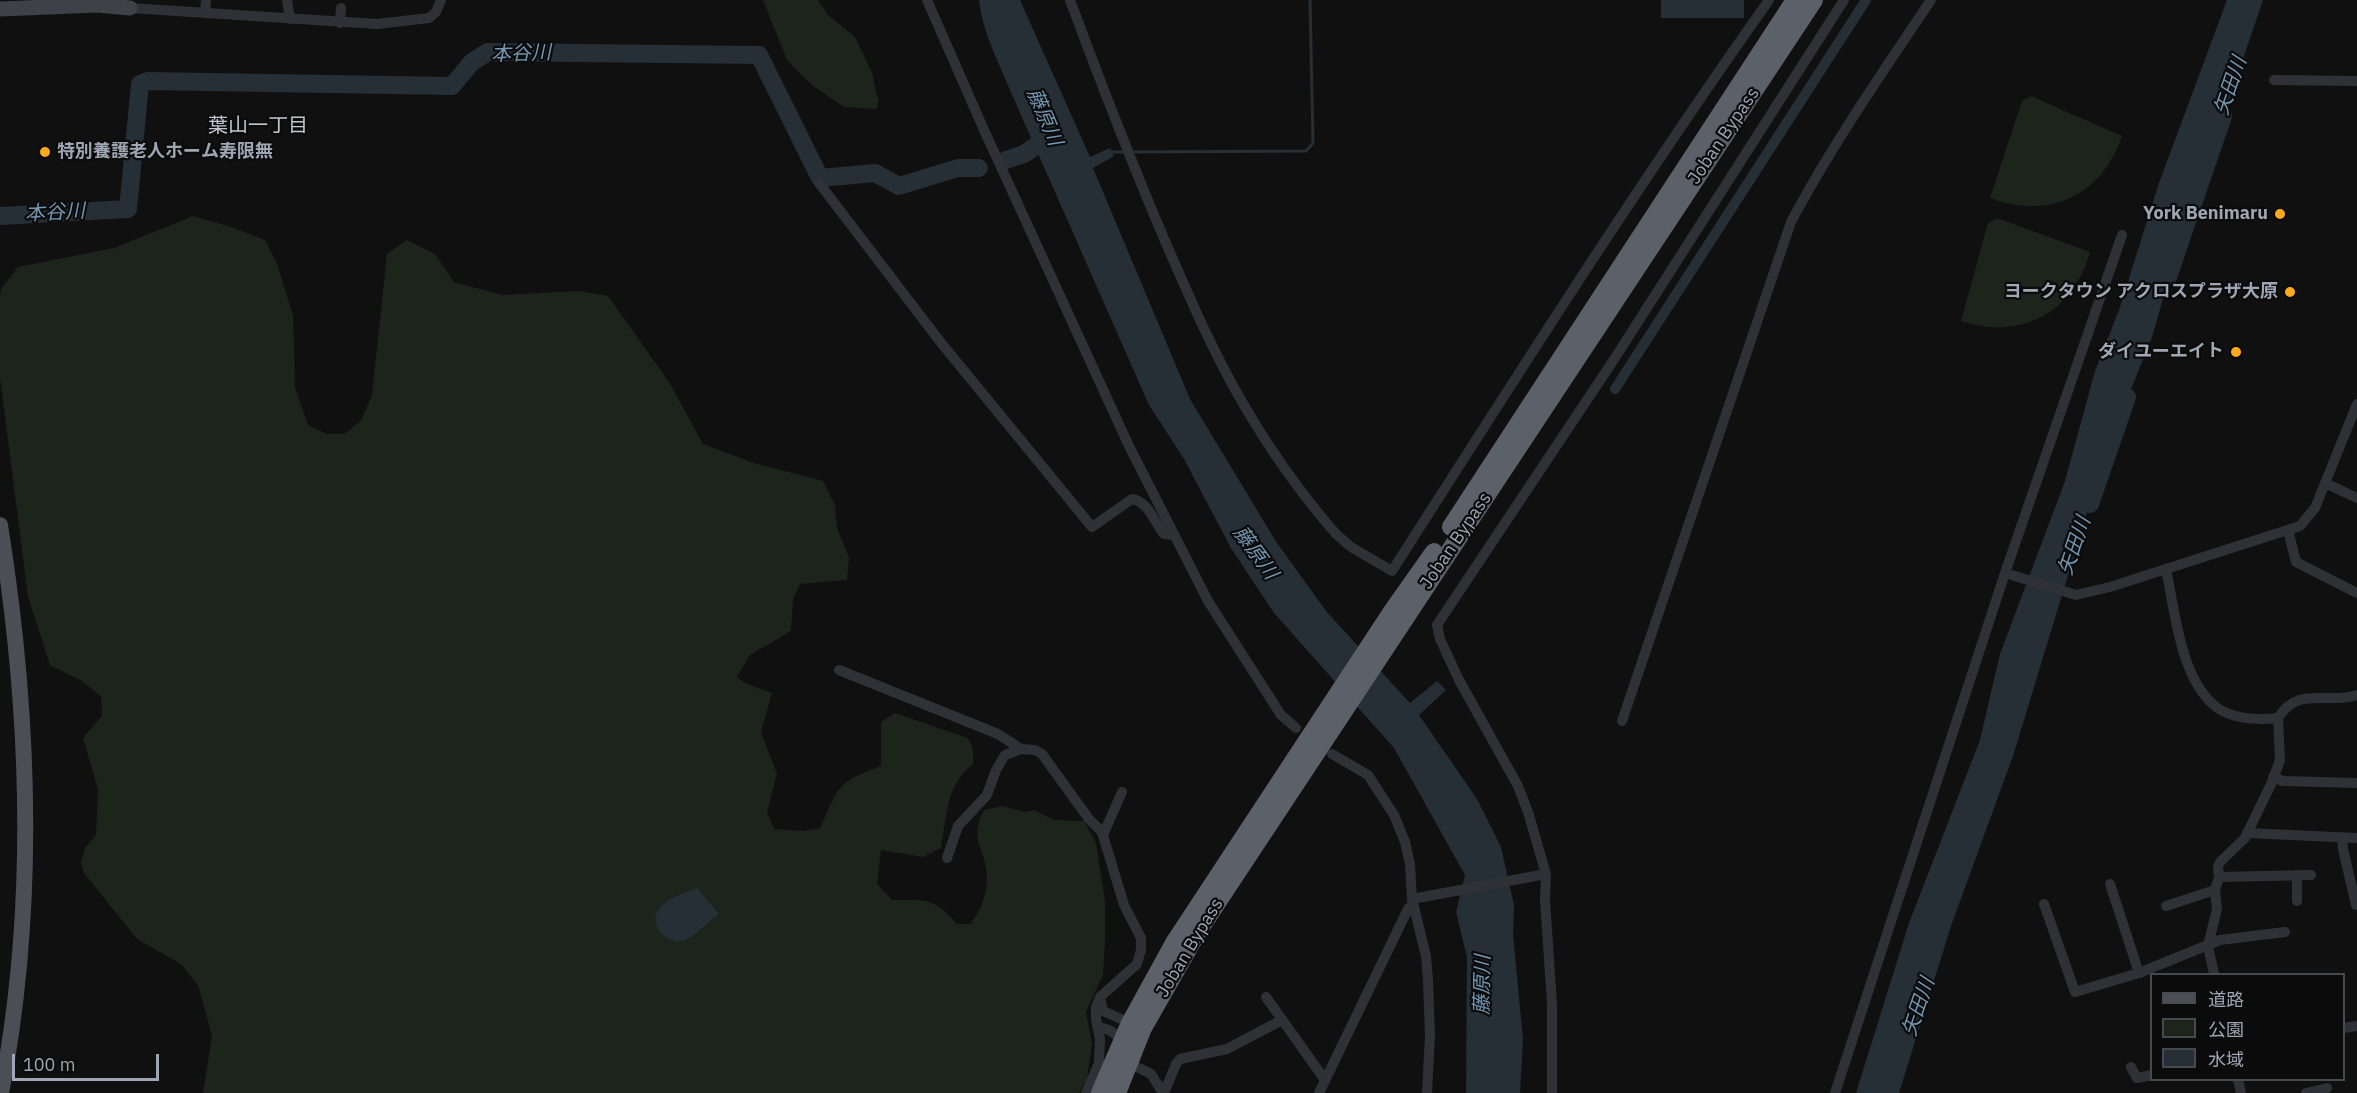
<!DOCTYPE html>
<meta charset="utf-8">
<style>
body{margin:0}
#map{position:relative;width:2357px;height:1093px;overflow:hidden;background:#101011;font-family:"IBM Plex Sans","Noto Sans JP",sans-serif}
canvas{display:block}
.legend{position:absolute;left:2150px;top:973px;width:195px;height:108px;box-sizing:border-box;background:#0b0b0c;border:2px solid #46494f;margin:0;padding:8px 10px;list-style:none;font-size:18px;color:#9fa6b3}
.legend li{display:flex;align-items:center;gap:12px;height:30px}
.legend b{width:30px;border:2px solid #46494f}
.scale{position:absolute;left:12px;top:1054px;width:147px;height:27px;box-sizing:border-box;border:3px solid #9fa6b3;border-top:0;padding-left:8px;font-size:18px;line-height:21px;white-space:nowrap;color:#9fa6b3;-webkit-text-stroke:4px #0b0b0c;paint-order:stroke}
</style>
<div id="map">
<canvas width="2357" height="1093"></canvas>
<ul class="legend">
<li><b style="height:8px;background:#4c4e56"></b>道路</li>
<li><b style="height:16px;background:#1c241c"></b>公園</li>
<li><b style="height:16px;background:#252f35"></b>水域</li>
</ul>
<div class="scale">100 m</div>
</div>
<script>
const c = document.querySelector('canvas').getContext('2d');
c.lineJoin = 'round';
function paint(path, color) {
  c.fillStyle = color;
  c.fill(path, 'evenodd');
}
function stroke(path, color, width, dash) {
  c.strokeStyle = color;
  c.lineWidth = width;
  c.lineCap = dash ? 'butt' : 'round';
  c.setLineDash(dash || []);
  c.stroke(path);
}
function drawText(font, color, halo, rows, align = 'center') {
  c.font = font + ' "IBM Plex Sans","Noto Sans JP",sans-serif';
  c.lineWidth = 4.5;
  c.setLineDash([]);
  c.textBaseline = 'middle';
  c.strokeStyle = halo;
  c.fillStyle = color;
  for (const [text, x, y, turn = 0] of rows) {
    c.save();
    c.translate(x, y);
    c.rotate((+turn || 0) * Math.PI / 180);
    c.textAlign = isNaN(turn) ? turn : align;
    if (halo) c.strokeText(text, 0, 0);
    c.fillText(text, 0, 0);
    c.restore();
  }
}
paint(new Path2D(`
 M763 0H818L828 15 855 37 872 73 878 100 877 109 844 107 813 86 787 60Z
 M2031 96 2122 136C2102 196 2049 220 1990 198L2022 101Z
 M193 216 231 227 265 240 277 264 293 315 295 387 308 425 327 434H344L361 421 372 395 387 254 407 240 435 254 454 282 502 295 579 291 608 296 669 382 703 444 754 463 823 481 835 505 837 528 849 557 847 580 800 584 793 600 791 631 750 655 737 677 745 683 772 693 761 732 777 774 767 812 774 829 804 831 820 828C840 786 835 783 881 766V722L895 713 968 738 973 749V764C945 787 947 815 941 848L923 857 881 850 877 884 892 900C926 900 934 897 957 924H970C981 912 988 891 987 875 985 847 968 841 984 810L1003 806 1024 812 1034 810 1054 820 1084 821 1096 843 1105 901V942L1103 975 1086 1012 1092 1043 1087 1079 1079 1093H203L212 1036 198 985 181 964 137 939 84 873 81 862 85 848 96 835 98 789 83 738 102 716 101 696 80 680 50 665 28 597 0 377V297L1 289 18 267 114 248Z
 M1997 218 2090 252C2073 313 2021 341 1961 321L1988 223Z`), '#1c241c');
paint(new Path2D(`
 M979 0H1020L1090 157 1110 148 1114 156 1093 168 1190 399 1275 540 1326 611 1410 703 1437 681 1446 690 1419 715 1477 799 1501 847 1514 905 1513 934 1523 1040 1520 1093H1466L1467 957 1456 912 1465 875 1394 748 1274 613 1231 548 1184 459 1149 405 1010 90C998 61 982 31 979 0Z
 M1661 0H1744V18H1661Z
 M2227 0H2263L2224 115 2190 206 2152 337 2105 454 2013 756 1951 926 1899 1093H1856L1909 923 1980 740 2000 654 2065 481 2095 371 2119 310 2159 183Z
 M697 888 719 914C709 921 692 939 682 941 668 944 649 926 657 912 664 899 684 893 697 888Z`), '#252f35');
stroke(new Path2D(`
 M1110 152H1125
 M1131 152 1306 151 1313 143 1310 0`), '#252f35', 3);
stroke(new Path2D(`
 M1615 389 1866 0`), '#252f35', 10);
stroke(new Path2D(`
 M1006 160 1024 154 1050 136
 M0 216 128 209 140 84 148 81 452 86 472 62 488 52 759 55 820 178 875 173 899 186 958 168H979
 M2168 277 2223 116
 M2090 504 2127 397`), '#252f35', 18);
stroke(new Path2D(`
 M287 0 290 19
 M927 0 984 130 1129 446 1208 601 1281 715 1296 728
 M1070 0C1100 81 1131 161 1165 241 1188 294 1212 350 1241 400 1267 445 1302 495 1336 534L1351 547 1392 571C1515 379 1637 186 1769 0
 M130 8 377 24 429 18 436 12 441 0
 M205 13 206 0
 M340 23 341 8
 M2274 80 2357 81
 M819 183 942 344 1092 527 1132 499C1149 502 1154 522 1164 534L1174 535
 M2325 483 2357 498
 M2288 530 2296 562 2357 593
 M2166 569C2175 611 2180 677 2215 706 2232 720 2258 720 2278 718 2298 685 2327 705 2357 695
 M2005 573 2076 595 2110 587 2300 526 2315 508 2357 404
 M839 670 998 734 1021 749
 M1622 721 1791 222C1832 145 1882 73 1931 0
 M1332 754 1368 775 1394 815 1405 842 1410 864 1412 899 1426 956 1428 981 1430 1036 1427 1093
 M2273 777 2283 781 2357 783
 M2247 833 2357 838
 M1103 835 1122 792
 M2342 839 2343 849 2356 905
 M947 858 958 826 987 795 996 770 1005 755 1021 749 1035 750 1042 754 1089 819 1102 832 1124 905 1141 938V950L1137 964 1100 997 1096 1007V1019L1100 1039 1099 1063 1086 1093
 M2297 875V901
 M2219 877 2311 875
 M2110 884 2139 973
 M1412 899 1546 874
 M2044 904 2075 992 2139 973 2220 940 2285 932
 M2166 906 2215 890
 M2214 974 2208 946 2217 909 2215 890 2219 877 2218 866 2221 861 2245 838 2272 782 2280 760 2278 718
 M1266 997 1325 1080
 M1100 998 1103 1011 1130 1023
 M1097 1027C1109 1029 1117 1032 1121 1044
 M2344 1028 2357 1026
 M1129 1063 1151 1074 1163 1093
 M2131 1067 2137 1078 2152 1075
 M2238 1080 2241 1093
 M1164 1093 1176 1064 1180 1059 1227 1049 1282 1020
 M1319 1093 1408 909 1413 904
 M1552 1093V1004L1545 900 1546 874 1528 812 1518 786 1459 680 1440 639 1437 625 1613 361 1844 0
 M1835 1093 2005 573 2122 235
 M2306 1093 2327 1088`), '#303136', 10);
stroke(new Path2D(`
 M0 9 97 5 130 8`), '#3e4147', 15);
stroke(new Path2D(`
 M0 525C30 713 37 906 1 1093`), '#4c4e56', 16);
stroke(new Path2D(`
 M1451 527 1795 0
 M1100 1093 1130 1023 1174 943 1393 610 1434 552
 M1117 1093 1143 1028 1199 930 1814 0`), '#5c6068', 18);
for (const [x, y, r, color] of [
 [45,152,6,"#ffaa1a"],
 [2280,214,6,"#ffaa1a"],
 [2290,292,6,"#ffaa1a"],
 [2236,352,6,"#ffaa1a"]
]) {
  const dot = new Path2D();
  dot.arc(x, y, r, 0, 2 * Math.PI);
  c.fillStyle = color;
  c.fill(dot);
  stroke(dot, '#0b0b0c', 2);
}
drawText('18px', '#9fa6b3', '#0b0b0c', [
 ["Joban Bypass",1724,136,-56],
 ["Joban Bypass",1456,541,-56],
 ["Joban Bypass",1190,948,-59]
]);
drawText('bold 18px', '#9fa6b3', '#0b0b0c', [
 ["特別養護老人ホーム寿限無",57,152,"left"],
 ["York Benimaru",2268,214],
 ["ヨークタウン アクロスプラザ大原",2278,292],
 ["ダイユーエイト",2224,352]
], 'right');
drawText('italic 20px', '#7397b2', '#0b0b0c', [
 ["本谷川",521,54,-2],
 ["矢田川",2231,86,-71],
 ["藤原川",1044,117,67],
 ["本谷川",55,213,-3],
 ["矢田川",2075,546,-71],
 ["藤原川",1255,553,54],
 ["藤原川",1483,985,-89],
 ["矢田川",1919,1007,-71]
]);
drawText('20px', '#c1c5cf', '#0b0b0c', [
 ["葉山一丁目",258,126]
]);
</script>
